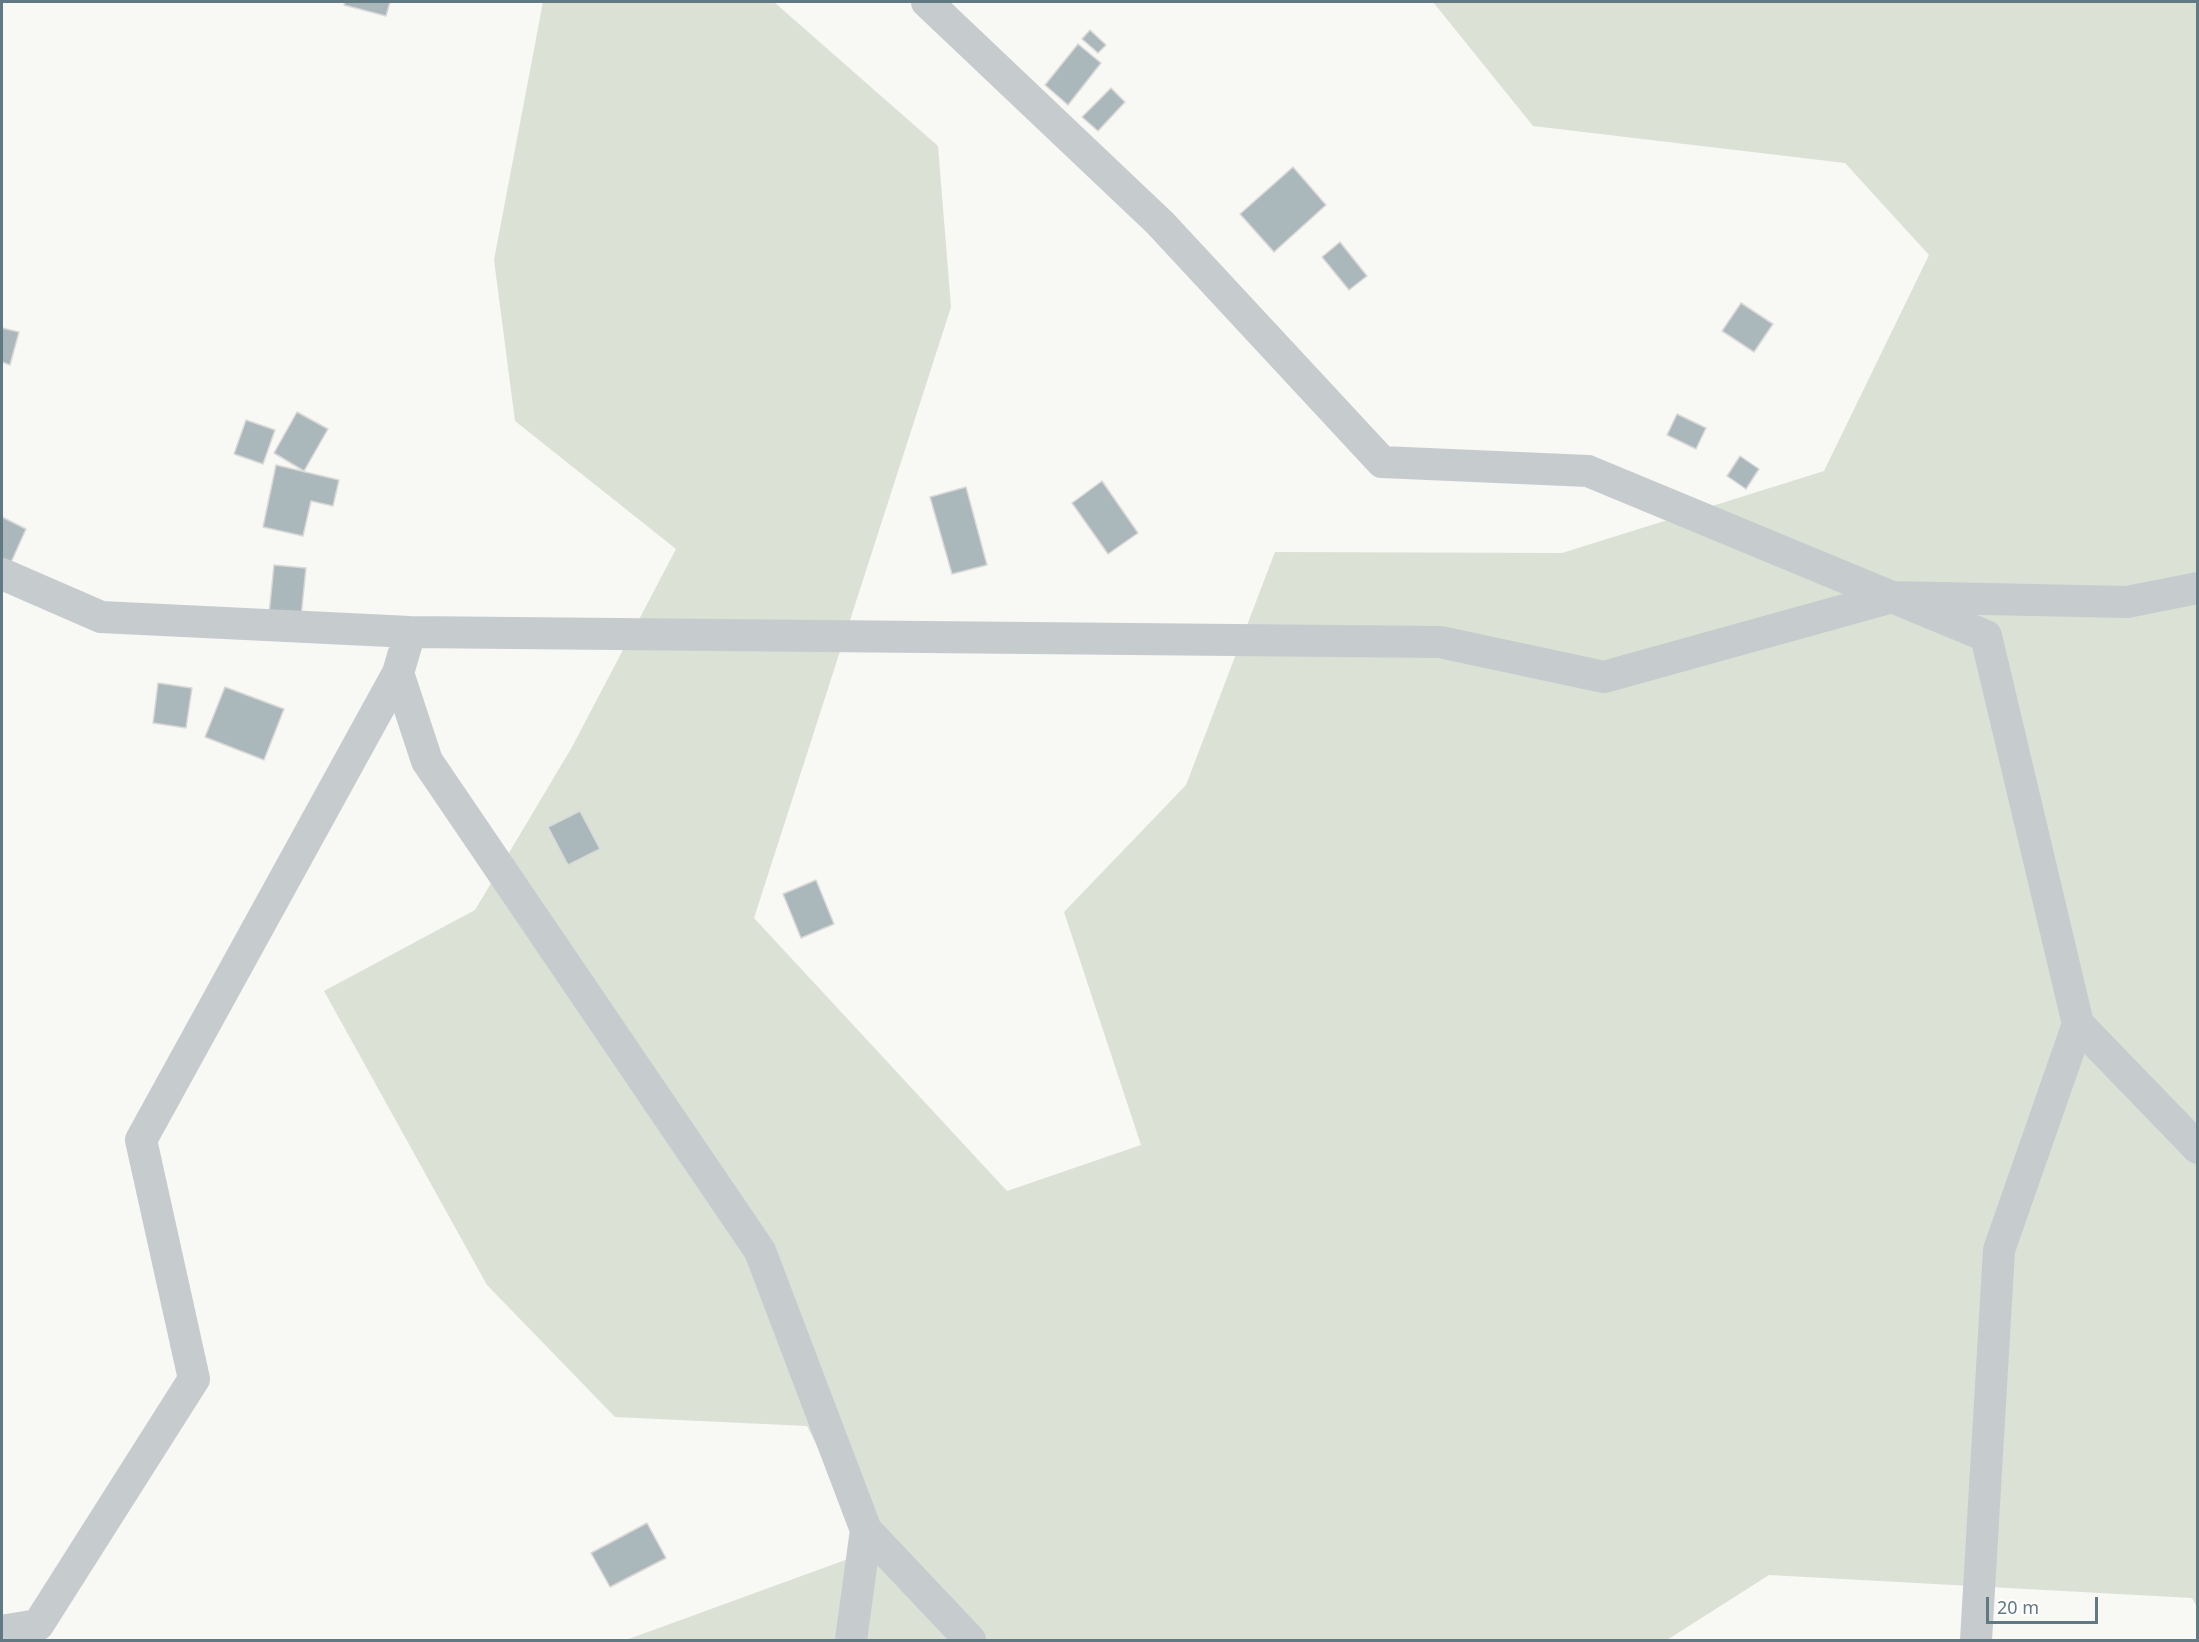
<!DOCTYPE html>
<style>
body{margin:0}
#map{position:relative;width:2199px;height:1642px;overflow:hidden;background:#f8f8f5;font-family:"Noto Sans",sans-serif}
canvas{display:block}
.frame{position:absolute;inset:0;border:3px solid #607983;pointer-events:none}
.scale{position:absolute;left:1986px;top:1597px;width:112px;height:27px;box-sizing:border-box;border:3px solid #607983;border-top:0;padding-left:8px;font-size:18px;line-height:21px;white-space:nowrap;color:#607983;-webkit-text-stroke:4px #fff;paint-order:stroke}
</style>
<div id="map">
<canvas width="2199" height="1642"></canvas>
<div class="frame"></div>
<div class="scale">20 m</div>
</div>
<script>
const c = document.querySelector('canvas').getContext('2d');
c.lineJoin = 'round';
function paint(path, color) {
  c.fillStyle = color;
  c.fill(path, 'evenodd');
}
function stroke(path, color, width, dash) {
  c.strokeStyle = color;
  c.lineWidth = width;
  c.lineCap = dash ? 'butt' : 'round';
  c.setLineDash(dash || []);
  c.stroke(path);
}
paint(new Path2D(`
 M543 2H774L938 146 951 307 754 918 1007 1191 1141 1145 1064 912 1186 785 1275 552 1562 553 1824 471 1929 255 1845 163 1533 126 1433 2H2197V1607L2192 1598 1769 1575 1667 1640H626L870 1551 807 1426 615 1417 487 1285 324 991 475 910 572 747 676 549 515 421 494 260Z`), '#dbe1d5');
const building = new Path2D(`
 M345 2H390L386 16 344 5Z
 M1090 30 1106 45 1098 53 1082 39Z
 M1078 44 1101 63 1068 105 1045 85Z
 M1111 88 1125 102 1098 131 1082 117Z
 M1293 167 1326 205 1274 252 1240 214Z
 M1340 242 1367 276 1349 290 1322 257Z
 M1741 303 1773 324 1754 352 1722 331Z
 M2 328 19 332 10 365 2 362Z
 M297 412 328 429 304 471 274 453Z
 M1677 414 1706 428 1696 449 1667 435Z
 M246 420 275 430 263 464 234 454Z
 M1740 456 1759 469 1746 489 1727 476Z
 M276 465 339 480 333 506 311 501 303 536 263 527Z
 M1102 481 1138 533 1108 554 1072 503Z
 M966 487 987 565 952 574 930 497Z
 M2 517 26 529 8 569 2 566Z
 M274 565 306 568 301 617 269 614Z
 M158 683 192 688 186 728 153 723Z
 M225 687 284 709 264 760 205 737Z
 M580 811 600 849 568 865 548 827Z
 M816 880 834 924 801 938 783 894Z
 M647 1523 666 1558 610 1587 591 1553Z`);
paint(building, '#abb8bb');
stroke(building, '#dad9d7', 1.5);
stroke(new Path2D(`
 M927 2 1160 223 1382 462 1588 471 1986 636 2078 1024 1999 1250 1976 1640
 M2 574 101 617 410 632 1440 642 1604 677 1892 597 2127 602 2198 588
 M410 632 398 673 427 761 760 1251 866 1530 970 1640
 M2078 1024 2198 1148
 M2 1631 38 1625 194 1379 141 1140 398 673
 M851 1640 866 1530`), '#c6cbce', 32);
</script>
